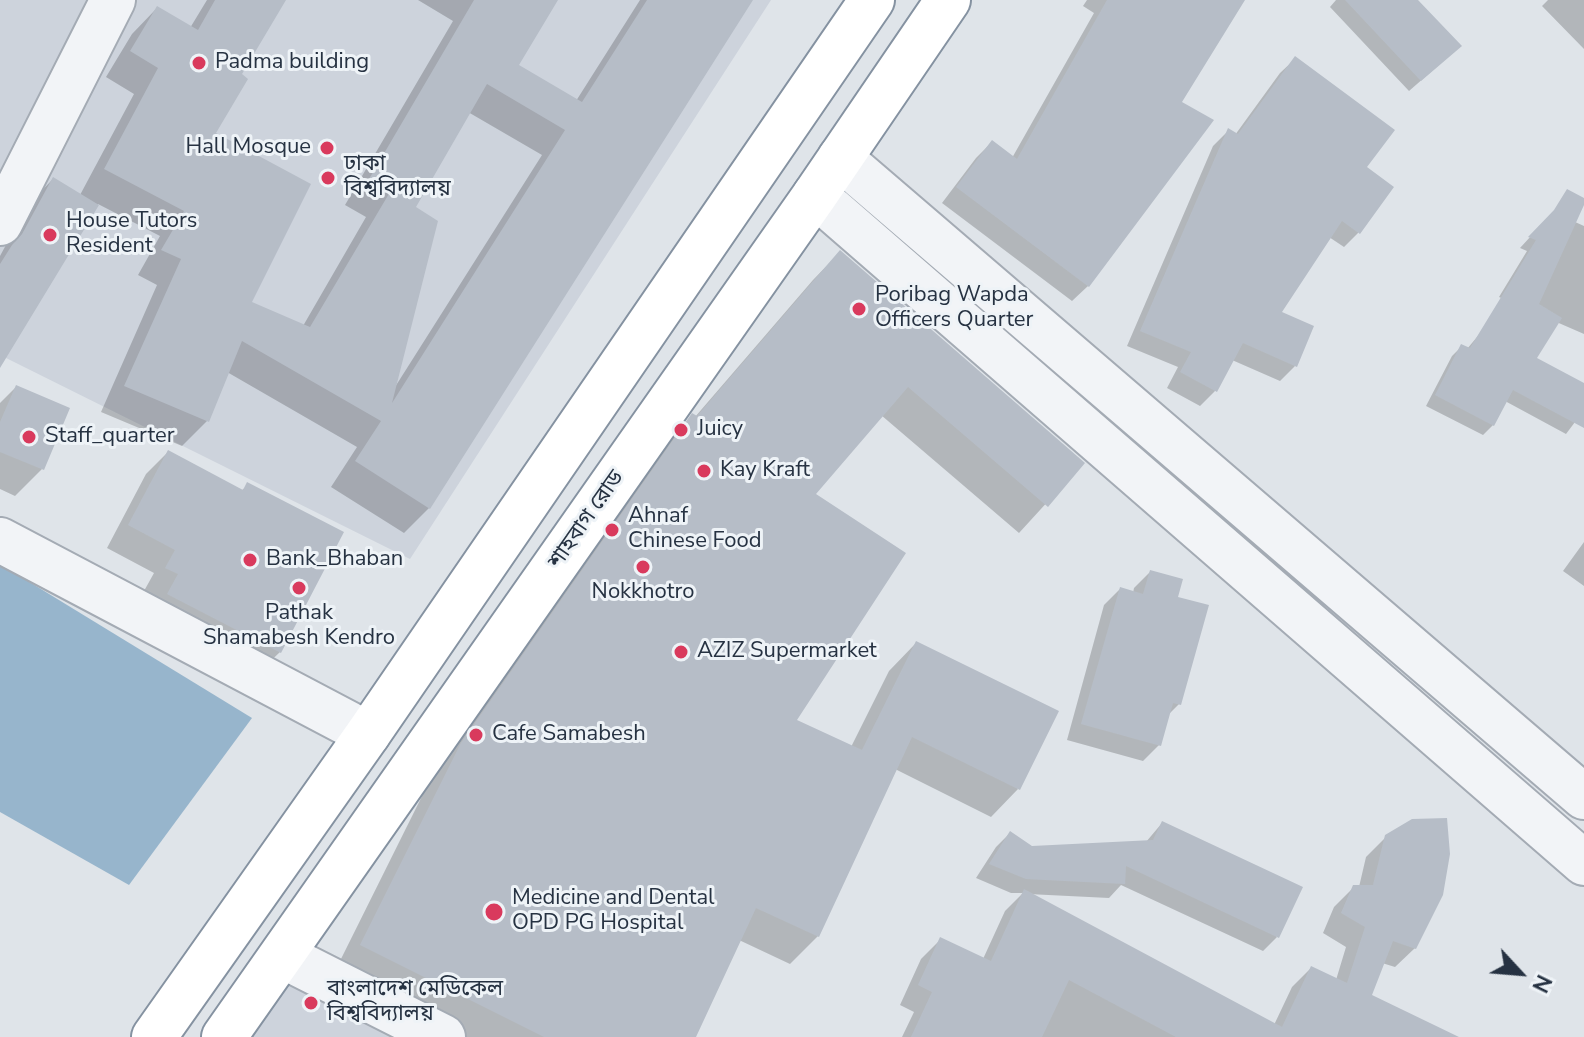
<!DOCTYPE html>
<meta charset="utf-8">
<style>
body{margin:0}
#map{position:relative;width:1584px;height:1037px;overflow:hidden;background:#dfe4e9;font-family:"Nunito Sans",sans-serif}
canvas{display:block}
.north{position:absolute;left:1480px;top:933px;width:80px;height:80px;-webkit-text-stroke:6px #eef3f7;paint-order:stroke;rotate:116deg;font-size:22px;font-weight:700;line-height:32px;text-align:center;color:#263242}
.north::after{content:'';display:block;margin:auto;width:28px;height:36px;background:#263242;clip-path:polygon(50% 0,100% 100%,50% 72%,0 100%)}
</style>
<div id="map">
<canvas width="1584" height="1037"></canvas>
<div class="north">N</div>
</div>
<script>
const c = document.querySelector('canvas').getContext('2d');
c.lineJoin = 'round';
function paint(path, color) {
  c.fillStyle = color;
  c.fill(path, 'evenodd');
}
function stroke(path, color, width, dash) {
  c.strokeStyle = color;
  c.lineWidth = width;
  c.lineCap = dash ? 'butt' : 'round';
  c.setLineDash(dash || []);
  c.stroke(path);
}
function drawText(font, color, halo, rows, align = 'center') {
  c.font = font + ' "Nunito Sans","Noto Sans Bengali",sans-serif';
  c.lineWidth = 6;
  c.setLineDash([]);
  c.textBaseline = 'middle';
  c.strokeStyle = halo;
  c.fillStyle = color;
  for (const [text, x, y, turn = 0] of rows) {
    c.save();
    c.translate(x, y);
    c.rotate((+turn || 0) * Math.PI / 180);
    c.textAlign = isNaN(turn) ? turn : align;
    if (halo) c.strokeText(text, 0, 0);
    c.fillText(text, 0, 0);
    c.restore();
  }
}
paint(new Path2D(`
 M0 0H771L410 559 0 355Z
 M289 969 426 1037H240Z`), '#cdd3dc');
paint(new Path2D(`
 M0 564 252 718 129 885 0 812Z`), '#97b5cc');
paint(new Path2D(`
 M207 0H284L239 75 213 134 249 303 303 326 366 217 345 205 453 21 418 0H556L516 66 576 101 640 0H750L429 508 404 533 331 487 357 447 227 372 208 420 182 446 101 412 157 285 138 275 160 236 98 204 16 338 0 354V256L27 206 53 179 80 195 134 94 106 77 132 34 157 8 190 28ZM468 112 542 155 395 387 413 207Z
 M1087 0H1242L1179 103 1088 286 1072 301 942 203 976 158 992 142 1012 158 1094 13 1083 6Z
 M1336 0H1415L1448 57 1409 91 1330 7Z
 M1548 0H1584V49L1542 6Z
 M1295 59 1364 168 1358 233 1344 247 1329 237 1279 313 1295 366 1280 381 1232 360 1215 391 1200 406 1167 388 1178 367 1127 346 1213 146 1228 131 1235 135 1280 73Z
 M1553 212 1584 226V334L1499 297 1527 251 1520 248Z
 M840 252 1083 463 1019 533 881 415 813 495 794 720 851 747 889 671 916 643 1018 789 991 817 895 769 818 936 790 964 739 940 694 1037H462L334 973 434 772 665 443 693 416 695 417 813 280Z
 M1482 331 1584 385V410L1566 434 1505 401 1493 425 1483 435 1426 406 1452 356 1462 346 1467 349Z
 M16 387 42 469 15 496 0 489V403Z
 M168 452 241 491 248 485 280 652 257 674 146 617 157 597 144 591 154 573 107 548 146 474Z
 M1584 542V586L1563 571Z
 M1150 572 1179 704 1167 716 1159 745 1143 761 1067 740 1104 605 1120 589 1133 593 1134 588Z
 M1162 823 1277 937 1263 951 1121 885 1109 898 1028 894 1274 1025 1292 987 1311 968 1336 980 1346 947 1323 933 1334 907 1354 887H1359L1366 857 1386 837 1415 948 1395 967 1382 963 1369 996 1404 1037H902L914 1012 900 1005 921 959 940 940 983 959 1005 911 1023 893H1011L976 878 996 847 1010 833 1031 848 1146 842Z`), '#0003');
paint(new Path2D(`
 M215 0H286L242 74 248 79 216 133 311 184 252 302 310 327 390 192 369 179 474 0H558L519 65 582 102 647 0H753L430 509 355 461 381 421 242 341 209 422 124 386 181 259 161 250 184 211 104 169 158 68 130 51 157 6 198 30ZM487 84 565 130 392 403 438 221 416 207Z
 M1107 0H1245L1182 102 1214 120 1089 287 956 187 992 140 1017 159Z
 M1345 0H1418L1462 46 1421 81Z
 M1295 56 1395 130 1367 167 1394 187 1360 234 1342 221 1282 312 1314 326 1297 367 1243 343 1217 392 1180 372 1191 352 1140 331 1228 128 1238 134Z
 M53 177 99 205 0 368V264L12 245 22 234Z
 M1567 189 1584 198V205L1539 304 1562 318 1537 358 1584 383V428L1513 390 1494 426 1435 395 1461 344 1470 348 1536 240 1528 237 1554 210Z
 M840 250 1085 463 1048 507 908 387 816 494 906 553 797 720 862 750 916 641 1059 711 1020 790 912 737 819 937 756 908 696 1037H544L360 945 461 743 692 413 697 416Z
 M16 385 70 408 44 470 0 452V422Z
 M168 450 243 490 247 482 344 532 281 653 167 594 178 574 165 568 175 550 128 525Z
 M1150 570 1183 579 1178 597 1209 605 1181 705 1173 703 1161 746 1081 724 1120 587 1143 594Z
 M1447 818 1450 854 1443 895 1416 949 1393 941 1372 995 1459 1037H1176L1069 980 1042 1037H911L932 992 918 985 940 937 991 961 1024 889 1282 1027 1311 966 1347 983 1365 927 1341 913 1353 885H1373L1385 835 1412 819Z
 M1162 821 1303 887 1279 938 1126 866 1125 884 1026 879 989 864 1010 831 1032 846 1153 840Z`), '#b6bdc7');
const minor = new Path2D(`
 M840 158 1584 797
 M815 195 1584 863
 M0 223 113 0
 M0 540 368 734
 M283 956 443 1037`);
const highway = new Path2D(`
 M154 1037 368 734 872 0
 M224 1037 815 195 948 0`);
stroke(minor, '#a4abb4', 48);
stroke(highway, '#8592a1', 48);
stroke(minor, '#f2f4f7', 44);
stroke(highway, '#fff', 44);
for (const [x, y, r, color] of [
 [199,63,8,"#d93a5d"],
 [327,148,8,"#d93a5d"],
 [328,178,8,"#d93a5d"],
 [50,235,8,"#d93a5d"],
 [859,309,8,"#d93a5d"],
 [681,430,8,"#d93a5d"],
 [29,437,8,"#d93a5d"],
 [704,471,8,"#d93a5d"],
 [612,530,8,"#d93a5d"],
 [250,560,8,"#d93a5d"],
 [643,567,8,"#d93a5d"],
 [299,588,8,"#d93a5d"],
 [681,652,8,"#d93a5d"],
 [476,735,8,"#d93a5d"],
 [494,912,10,"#d93a5d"],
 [311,1003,8,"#d93a5d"]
]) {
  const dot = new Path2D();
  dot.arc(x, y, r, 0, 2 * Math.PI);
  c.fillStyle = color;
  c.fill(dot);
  stroke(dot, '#eef3f7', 3);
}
drawText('22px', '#263242', '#eef3f7', [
 ["Padma building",215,63],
 ["Hall Mosque",311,148,"right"],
 ["ঢাকা",344,165],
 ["বিশ্ববিদ্যালয়",344,190],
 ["House Tutors",66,222],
 ["Resident",66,247],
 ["Poribag Wapda",875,296],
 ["Officers Quarter",875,321],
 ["Juicy",697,430],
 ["Staff_quarter",45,437],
 ["Kay Kraft",720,471],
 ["Ahnaf",628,517],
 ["Chinese Food",628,542],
 ["Bank_Bhaban",266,560],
 ["Nokkhotro",643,593,"center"],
 ["Pathak",299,614,"center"],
 ["Shamabesh Kendro",299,639,"center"],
 ["AZIZ Supermarket",697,652],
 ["Cafe Samabesh",492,735],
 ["Medicine and Dental",512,899],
 ["OPD PG Hospital",512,924],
 ["বাংলাদেশ মেডিকেল",327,990],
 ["বিশ্ববিদ্যালয়",327,1015]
], 'left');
drawText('22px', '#263242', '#eef3f7', [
 ["শাহবাগ রোড",587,520,-55]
]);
</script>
